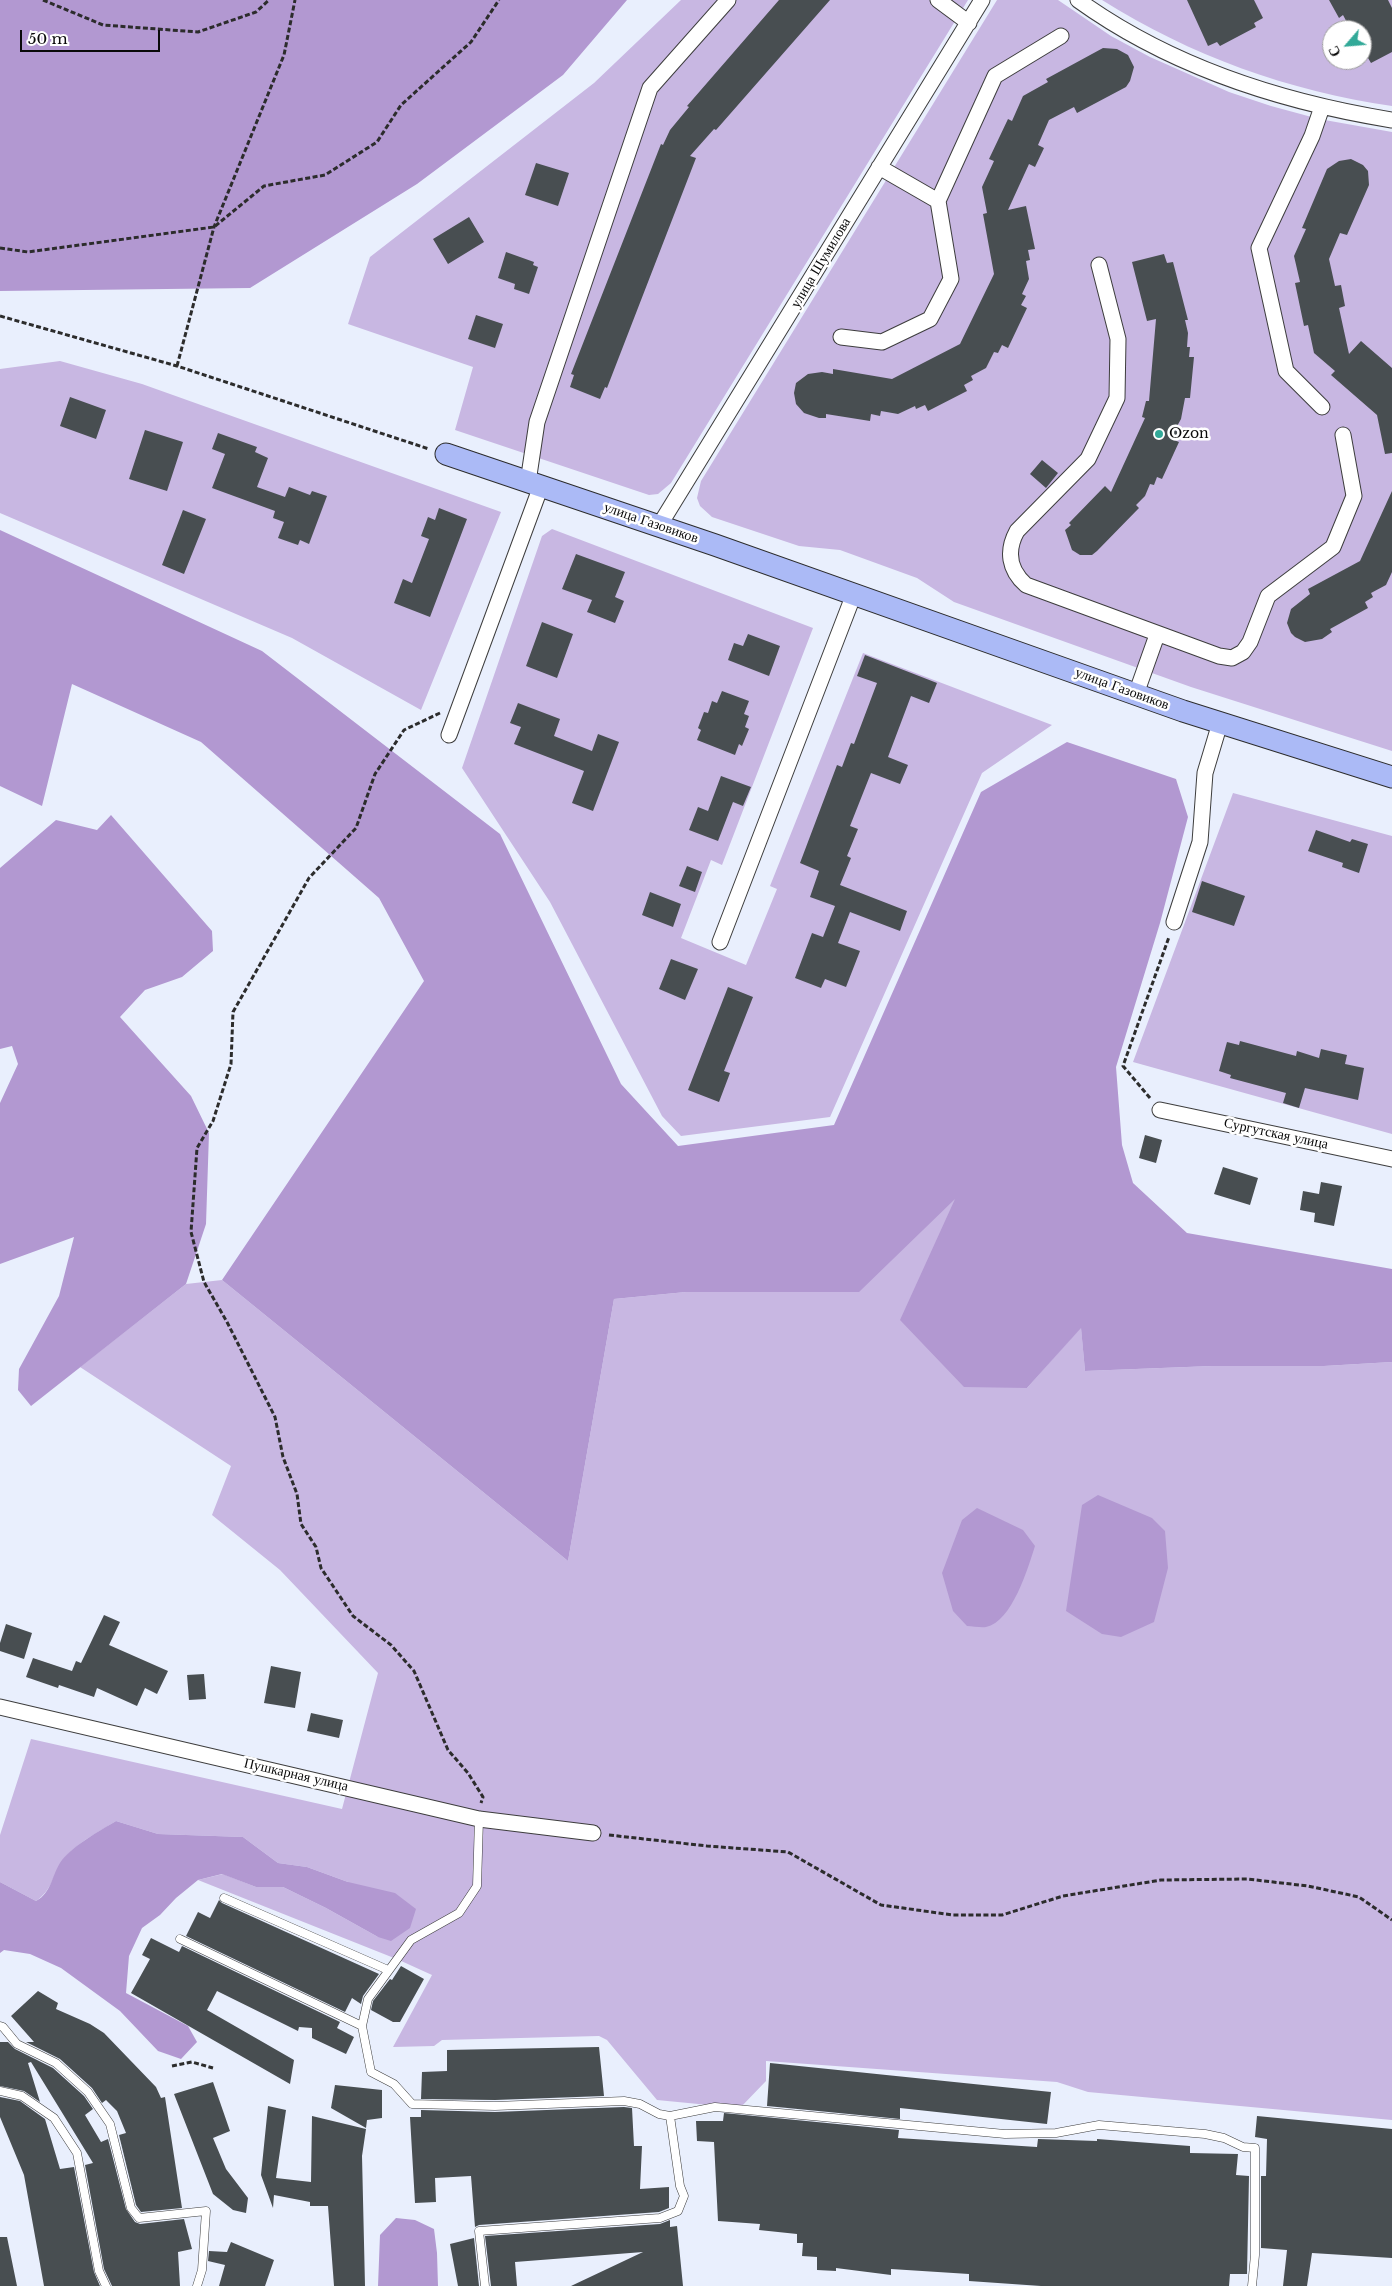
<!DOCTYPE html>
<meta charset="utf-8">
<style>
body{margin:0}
#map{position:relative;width:1392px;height:2286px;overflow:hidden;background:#e9effd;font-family:"Libre Baskerville",serif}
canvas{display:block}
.north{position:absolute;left:1322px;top:20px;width:50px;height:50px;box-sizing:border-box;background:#fff;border:1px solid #9d9d9d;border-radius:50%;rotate:243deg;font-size:14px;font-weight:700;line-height:20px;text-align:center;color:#0a0a0a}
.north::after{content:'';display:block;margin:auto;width:18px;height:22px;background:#32a998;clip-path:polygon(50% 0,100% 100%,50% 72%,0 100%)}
.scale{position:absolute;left:20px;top:30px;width:140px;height:22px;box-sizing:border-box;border:2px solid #0a0a0a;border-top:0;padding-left:6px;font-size:15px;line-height:18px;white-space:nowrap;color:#0a0a0a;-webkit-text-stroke:4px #fff;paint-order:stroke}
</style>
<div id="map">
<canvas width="1392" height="2286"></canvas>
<div class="north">С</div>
<div class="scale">50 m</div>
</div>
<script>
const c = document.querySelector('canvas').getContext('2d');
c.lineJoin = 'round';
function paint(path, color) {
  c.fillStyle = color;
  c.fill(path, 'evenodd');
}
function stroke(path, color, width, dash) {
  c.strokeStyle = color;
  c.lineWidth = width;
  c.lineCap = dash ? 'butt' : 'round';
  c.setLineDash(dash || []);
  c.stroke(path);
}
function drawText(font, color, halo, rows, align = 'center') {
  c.font = font + ' "Libre Baskerville",serif';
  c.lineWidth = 5;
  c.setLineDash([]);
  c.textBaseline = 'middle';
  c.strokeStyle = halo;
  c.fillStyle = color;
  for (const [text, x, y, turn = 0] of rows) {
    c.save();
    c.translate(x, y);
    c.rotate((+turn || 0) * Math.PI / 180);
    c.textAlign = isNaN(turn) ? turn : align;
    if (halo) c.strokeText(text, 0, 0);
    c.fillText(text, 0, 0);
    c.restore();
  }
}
paint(new Path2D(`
 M681 0H968L671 483 658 494 649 495 455 430 473 367 348 324 370 257 594 83Z
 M997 0H1058L1111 36 1150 57 1229 92 1271 106 1319 119 1392 132V751L1191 687 954 602 917 578 840 550 799 546 712 517 700 506 697 498 701 481Z
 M1102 0H1392V106C1289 91 1191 56 1102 0ZM1332 30H1362V60H1332Z
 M60 361 142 384 501 512 421 710 292 638 0 513V369Z
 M552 529 813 628 722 865 711 860 681 938 746 965 777 889 770 886 863 653 1052 725 982 773 830 1117 681 1136 662 1116 550 902 462 768 542 536Z
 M1233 793 1392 836V1134L1133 1062Z
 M956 1197 1027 1388 1081 1327 1085 1371 1212 1366H1324L1392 1362V2120L1088 2092 1057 2082 766 2061V2081L740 2108 657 2100 607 2040 599 2036 442 2040 434 2046 393 2047 432 1975 399 1960 198 1880 223 1874 256 1887H283L326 1908 378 1937 348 1882 307 1867 278 1863 243 1837 158 1834 116 1821C100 1831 71 1846 62 1862 52 1877 52 1890 36 1901L0 1882V1835L31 1739 342 1809 378 1673 280 1570 212 1515 231 1466 80 1367 186 1284 222 1280 568 1561 614 1299 686 1292Z`), '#c8b7e2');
paint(new Path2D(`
 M0 0H627L563 75 417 184 250 288 0 291Z
 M0 530 262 651 500 834 621 1084 678 1146 834 1125 981 792 1067 742 1176 779 1188 817 1160 923 1116 1067 1122 1145 1133 1183 1187 1233 1392 1269V1362L1324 1366H1212L1085 1371 1081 1328 1027 1388 964 1387 900 1320 955 1199 859 1292H686L614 1299 568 1561 222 1280 424 981 379 898 201 742 72 684 42 806 0 786Z
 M111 815 212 931 213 951 182 977 145 990 120 1017 191 1096 209 1133 206 1224 186 1284 31 1406 18 1390 19 1369 59 1296 74 1237 0 1264V1103L18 1064 12 1046 0 1049V868L56 820 97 830Z
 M1098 1495 1152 1518 1165 1531 1168 1568 1154 1622 1121 1637 1102 1634 1066 1611 1082 1505Z
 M977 1508 1023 1530 1035 1546C1028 1568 1012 1622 986 1627 981 1628 973 1626 967 1626L953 1611 942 1573 962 1520Z
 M116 1821 158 1834 243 1837 278 1863 307 1867 348 1882 395 1893 416 1909 410 1928 391 1941 378 1937 326 1908 283 1887H256L222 1874 198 1880 176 1898 160 1915 142 1928 129 1956 126 1993 188 2026 197 2042 181 2059 158 2051 120 2011 61 1968 30 1954 4 1950 0 1953V1882L36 1901C52 1893 52 1873 62 1860 74 1845 99 1831 116 1821Z
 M396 2218 415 2220 434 2229 437 2253 438 2286H378L380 2235Z`), '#b298d1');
paint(new Path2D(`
 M779 0H830L716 130 714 129 690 156 696 158 607 388 605 387 600 399 570 387 574 375 571 374 661 144 663 145 670 130 689 107 687 106Z
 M1187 0H1254L1263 18 1254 23 1256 27 1220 46 1217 42 1208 46Z
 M1329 0H1388L1392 8V52L1371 63 1368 58 1362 61V30H1351L1343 15 1339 18Z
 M1103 48 1117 49 1128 55 1134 67 1130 81 1126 87 1077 113 1074 107 1049 120 1038 145 1044 148 1035 167 1029 164 1008 210 1026 206 1035 249 1028 250 1030 260 1026 261 1029 279 1022 294 1026 296 1021 305 1027 308 1008 348 1002 345 998 353 994 352 986 368 971 376 973 380 964 385 967 391 928 411 925 405 916 409 915 406 898 414 881 411 880 416 871 414 870 421 826 414V418H819L804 413 796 404 794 393 796 383 808 374 822 372 833 374V369L892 379 960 344 994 274 983 214 987 213 982 187 994 161 989 159 1008 119 1012 121 1023 96 1048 82 1046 79Z
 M1351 159 1363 165 1368 171 1369 185 1347 235 1340 233 1329 259 1335 286 1341 285 1345 306 1339 308 1349 354 1361 341 1392 368V453L1385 454 1377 415 1331 375 1335 371 1314 353 1308 325 1304 326 1295 283 1300 282 1294 256 1306 229 1302 228 1327 169 1339 161Z
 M536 163 569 173 558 206 525 195Z
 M469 217 484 242 448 264 433 239Z
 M506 252 534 262 533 265 538 267 529 294 514 289 515 284 498 278Z
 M1164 254 1167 263 1173 262 1188 320H1185L1188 333 1187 347H1190L1189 357H1194L1190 398H1185L1181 419 1175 430 1178 432 1174 440 1179 442 1162 479 1157 477 1154 485 1150 484 1145 496 1136 505 1139 508 1097 551 1092 555H1080L1072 550 1065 530 1071 525 1069 523 1105 486 1111 492 1145 418 1142 417 1146 401H1149L1156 319 1147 321 1132 262Z
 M476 315 503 324 495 348 468 339Z
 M70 397 106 410 96 439 60 426Z
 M145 430 183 442 167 491 129 479Z
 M218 433 257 447 255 452 268 458 257 487 285 497 289 487 310 495 312 491 327 496 309 544 300 540 298 545 278 538 284 522 273 518 275 511 212 488 225 454 212 449Z
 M1042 460 1058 473 1046 488 1030 474Z
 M1392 491V572L1386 585 1371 593 1373 597 1365 602 1368 608 1330 629 1332 632 1322 639 1305 642 1295 637 1291 633 1287 623 1291 609 1310 594 1308 589 1360 561Z
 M439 508 467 519 430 617 394 603 403 579 412 583 429 539 421 536 428 517 435 520Z
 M183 510 206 519 184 574 162 565Z
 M576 554 625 572 615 597 624 601 615 623 587 612 592 600 562 589Z
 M542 622 573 634 557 678 526 666Z
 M748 634 780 646 769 676 728 660 734 643 743 646Z
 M865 655 937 683 929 703 911 696 888 757 908 765 900 784 871 773 850 826 858 829 847 856 851 858 840 885 907 911 900 931 850 912 838 943 860 951 846 987 825 979 821 988 795 978 812 933 823 937 835 906 810 897 819 871 800 863 837 765 842 767 851 743 854 744 877 683 857 676Z
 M722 691 749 701 744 714 749 716 745 727 749 729 742 746 739 744 735 755 697 740 701 730 698 728 704 712 708 713 712 701 717 703Z
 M518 703 560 719 554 736 592 751 598 734 619 742 593 811 572 803 584 771 514 744 521 727 510 723Z
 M721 776 751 787 743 806 733 802 718 841 689 830 698 807 708 811Z
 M1316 830 1350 842 1352 839 1368 844 1359 873 1342 867 1343 863 1308 851Z
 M687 866 702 872 695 892 679 886Z
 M1202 881 1245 896 1234 926 1192 912Z
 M650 892 681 904 673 927 642 915Z
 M671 959 698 969 685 1000 659 989Z
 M728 987 753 997 724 1071 730 1073 719 1102 688 1090Z
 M1240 1041 1296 1056 1297 1051 1319 1058 1321 1049 1347 1055 1345 1064 1364 1068 1358 1100 1305 1088 1299 1108 1283 1103 1286 1093 1230 1078 1231 1075 1219 1071 1227 1042 1239 1045Z
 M1145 1135 1162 1140 1156 1163 1139 1158Z
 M1223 1167 1258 1178 1250 1205 1214 1194Z
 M1321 1182 1342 1186 1334 1226 1314 1222 1315 1213 1300 1210 1303 1191 1319 1194Z
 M104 1615 120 1622 109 1645 168 1671 157 1694 145 1688 137 1706 97 1688 94 1697 59 1685 58 1688 26 1677 33 1658 72 1671 76 1661 81 1663Z
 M6 1624 32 1633 24 1659 0 1651V1643Z
 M271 1666 301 1672 295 1708 264 1703Z
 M204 1674 206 1699 189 1700 187 1675Z
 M311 1713 343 1720 339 1738 307 1731Z
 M219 1900 222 1903 379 1974 363 1996 361 2004 352 1998 345 2012 186 1936 198 1912 210 1918Z
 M151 1938 179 1952 182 1946 340 2022 337 2028 354 2037 346 2054 312 2038V2028L299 2027 298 2031 217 1991 207 2010 294 2060 290 2084 131 1993 150 1959 142 1955Z
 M401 1966 424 1979 400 2022H393L371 2010 373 2001 390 1979 392 1980Z
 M38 1991 58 2003 56 2009 90 2024 104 2033 156 2087 161 2098 165 2097 182 2208 141 2212 136 2205 119 2135 126 2133 117 2111 106 2100 102 2103 92 2088 60 2059 26 2042H34L11 2016Z
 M0 2042H8L15 2049 53 2068 84 2096 93 2109 85 2115 101 2142 108 2139 126 2209 135 2222 140 2224 184 2219 192 2249 178 2252 180 2286H112L104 2269 85 2165 93 2163 31 2062 28 2063 40 2102 24 2091 0 2086Z
 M599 2047 604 2096 495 2100 421 2099 422 2072 447 2071V2050Z
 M770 2063 1051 2092 1047 2124 900 2108V2119L767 2106Z
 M213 2082 230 2131 213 2138 226 2169 248 2198 246 2213 233 2210 213 2194 174 2094Z
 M335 2085 382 2090V2118L367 2120 366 2128 331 2108Z
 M0 2097 20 2101 45 2119 60 2169 74 2167 94 2272 100 2286H44L24 2175 0 2117Z
 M268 2106 286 2110 276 2178 311 2182 312 2116 366 2129 362 2156 365 2286H334L328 2206H310V2202L274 2195 273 2208 261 2175Z
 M624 2107 632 2108 634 2146H642L640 2189 669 2187V2208L659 2212 479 2225 475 2227 471 2176 435 2178 436 2202 415 2203 410 2117H421V2110L495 2112Z
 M724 2113 899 2130 898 2138 1037 2147 1038 2139 1097 2141V2139L1190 2146V2153L1238 2154 1236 2175 1249 2176 1247 2274H1230L1229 2286H1041L969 2281V2274L891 2269V2275L836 2268V2271L817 2270V2257L802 2256 803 2243H797V2234L759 2230 760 2224 718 2221 714 2142 697 2141 696 2121H723Z
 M1257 2116 1392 2129V2258L1312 2253 1307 2286H1283L1287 2250 1261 2248V2176H1266L1267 2139 1255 2137Z
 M670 2220V2227L677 2226 683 2286H571L643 2252 515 2262 517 2286H491L485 2236 660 2224Z
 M0 2237H7L17 2286H0Z
 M474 2238 479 2286H458L450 2244Z
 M231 2242 274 2260 265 2286H219L225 2265 208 2261 209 2251 227 2252Z`), '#484e51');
const lane = new Path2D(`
 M479 1819 477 1886 459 1913 411 1940 368 1999 362 2026 371 2072 394 2084 412 2104 495 2106 624 2101 640 2104 659 2114 670 2116 715 2107 1005 2134 1056 2133 1099 2125 1205 2134 1224 2138 1243 2147 1255 2148V2255L1252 2286
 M224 1898 388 1970
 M180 1939 362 2026
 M0 2026 3 2027 17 2044 56 2063 88 2092 110 2124 131 2208 139 2218 206 2211 202 2270 197 2286
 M0 2091 22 2096 54 2118 77 2153 99 2271 106 2286
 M485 2286 479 2231 660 2218 678 2211 684 2196 680 2186 670 2116`);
const street = new Path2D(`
 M938 0 969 23
 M1078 0C1171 67 1281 102 1392 120
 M879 167 938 201
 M1099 265 1118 339 1117 398 1088 459 1017 531C1006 551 1009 570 1026 585L1219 656 1232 658 1243 652 1250 642 1268 596 1333 547 1354 496 1343 435
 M841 337 882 342 930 319 951 279 938 201 995 76 1061 36
 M1322 407 1286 371 1259 248 1312 136 1322 107
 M528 482 537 422 650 88 728 0
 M659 526 982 0
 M1136 694 1157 635
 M449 735 541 486
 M1174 922 1200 842 1205 773 1220 723
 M720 942 854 594
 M1160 1110 1392 1159
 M0 1707 479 1819 593 1833`);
const secondary = new Path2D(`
 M446 454 715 545 1183 711 1392 777`);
stroke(lane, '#3d3d3d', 9);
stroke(street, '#3d3d3d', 17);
stroke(secondary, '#2c2c2c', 23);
stroke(new Path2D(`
 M43 0 103 25 198 32 256 12 269 0
 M0 248 28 252 214 227 264 186 325 175 377 142 401 105 471 42 499 0
 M0 316 177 366 429 449
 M177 366 214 227 284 55 295 0
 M440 713 404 730 375 774 356 828 309 878 233 1012 231 1064 213 1121 197 1148 191 1232 204 1282 227 1322 275 1417 283 1457 297 1494 301 1524 316 1547 321 1568 353 1616 391 1645 414 1671 448 1750 468 1773 483 1797 481 1803
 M1150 1098 1123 1066 1169 937
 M609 1835 707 1846 788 1852 881 1905 953 1915H1002L1063 1896 1161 1880 1247 1879 1308 1886 1359 1897 1392 1920
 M172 2066 192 2062 213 2068`), '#2c2c2c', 3, [5, 2.5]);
stroke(lane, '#fff', 8);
stroke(street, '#fff', 15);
stroke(secondary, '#abbaf6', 21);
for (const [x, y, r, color] of [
 [1159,434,5,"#32a998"]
]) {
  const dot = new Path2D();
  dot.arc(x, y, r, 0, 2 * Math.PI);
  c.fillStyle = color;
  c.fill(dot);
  stroke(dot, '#fff', 2);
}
drawText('14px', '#0a0a0a', '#fff', [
 ["улица Шумилова",821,263,-59],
 ["улица Газовиков",651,523,19],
 ["улица Газовиков",1122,689,20],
 ["Сургутская улица",1276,1134,12],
 ["Пушкарная улица",296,1775,13]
]);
drawText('14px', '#0a0a0a', '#fff', [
 ["Ozon",1169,434]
], 'left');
</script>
